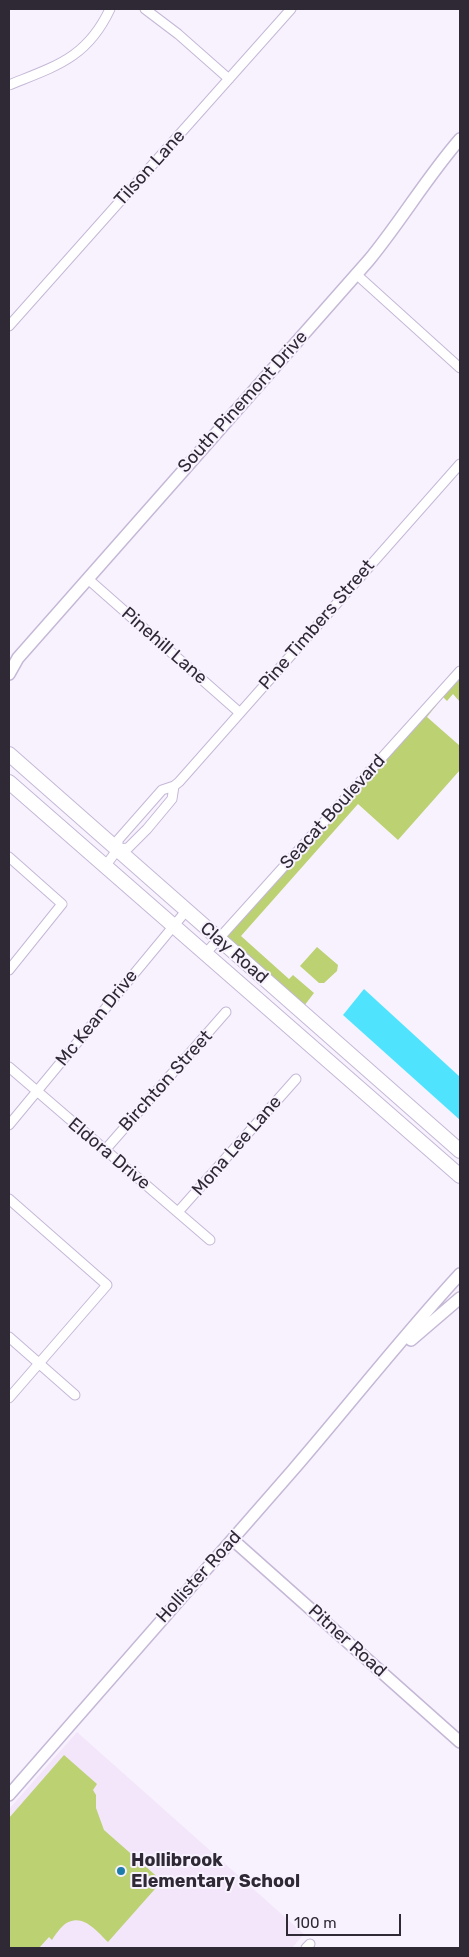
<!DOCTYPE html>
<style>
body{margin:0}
#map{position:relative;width:469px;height:1957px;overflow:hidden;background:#f8f2ff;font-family:Rubik,sans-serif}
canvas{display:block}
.frame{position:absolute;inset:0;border:10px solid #2f2935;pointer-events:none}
.scale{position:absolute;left:286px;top:1914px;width:115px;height:22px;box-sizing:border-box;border:2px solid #2f2935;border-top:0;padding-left:6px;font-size:15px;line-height:18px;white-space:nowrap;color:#2f2935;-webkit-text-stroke:4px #f8f2ff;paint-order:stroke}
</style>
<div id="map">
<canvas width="469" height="1957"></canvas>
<div class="frame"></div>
<div class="scale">100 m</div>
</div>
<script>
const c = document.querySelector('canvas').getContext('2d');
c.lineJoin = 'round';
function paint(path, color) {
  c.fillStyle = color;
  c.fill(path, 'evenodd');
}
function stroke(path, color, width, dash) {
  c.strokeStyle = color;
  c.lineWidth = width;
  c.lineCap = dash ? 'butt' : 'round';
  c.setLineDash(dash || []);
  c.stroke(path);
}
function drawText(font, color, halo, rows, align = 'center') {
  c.font = font + ' Rubik,sans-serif';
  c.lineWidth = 4;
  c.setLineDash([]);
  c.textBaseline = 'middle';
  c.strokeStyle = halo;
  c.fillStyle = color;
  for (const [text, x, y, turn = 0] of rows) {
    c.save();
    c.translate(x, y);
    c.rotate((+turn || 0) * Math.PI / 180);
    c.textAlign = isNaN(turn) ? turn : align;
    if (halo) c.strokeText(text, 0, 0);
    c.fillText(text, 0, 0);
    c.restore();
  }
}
paint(new Path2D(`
 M77 1732 304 1934 292 1948H9V1809Z`), '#f3e6fa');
paint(new Path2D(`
 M460 676V702L453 694 447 701 443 697 427 717 460 746V770L398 840 358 804 241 936 289 979 293 975 314 993 304 1006 226 937Z
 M317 947 338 965 337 971 324 983H319L300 966Z
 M64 1755 97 1784 93 1790 96 1795V1808L104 1830 162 1881 108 1942C97 1931 82 1912 65 1924 60 1928 55 1935 52 1940L49 1937 39 1948H9V1818Z`), '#bbd172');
paint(new Path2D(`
 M364 989 460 1077V1120L343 1015Z`), '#50e3fd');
const minor = new Path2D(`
 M145 9 178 34 229 79
 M9 85C56 66 87 58 110 9
 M356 274 460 368
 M9 326 291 9
 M88 579 240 713
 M118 849 128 848 147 829 172 799 174 786
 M9 857 62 904 9 970
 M106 865 118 849V840L162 790 174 786 179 782 460 464
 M205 954 460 671
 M9 1067 210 1240
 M9 1125 186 911
 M105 1150 226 1012
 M9 1199 107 1285 9 1398
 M178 1212 296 1079
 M9 1337 75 1395
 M306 1948 310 1944`);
const tertiary = new Path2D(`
 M9 674 18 658 369 260C401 221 427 177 460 139
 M411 1340 460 1298
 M233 1540 460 1742
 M9 1795C103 1686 199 1579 293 1470 349 1405 402 1337 460 1274`);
const primary = new Path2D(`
 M9 754 460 1151
 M9 782 460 1176`);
stroke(minor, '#c5b8d6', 11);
stroke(tertiary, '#c5b8d6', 14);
stroke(primary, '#c5b8d6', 16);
stroke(minor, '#fff', 9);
stroke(tertiary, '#fff', 11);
stroke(primary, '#fff', 14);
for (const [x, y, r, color] of [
 [121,1871,5,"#1d7ca9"]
]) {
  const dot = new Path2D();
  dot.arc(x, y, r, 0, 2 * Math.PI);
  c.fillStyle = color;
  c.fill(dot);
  stroke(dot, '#f8f2ff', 2);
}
drawText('18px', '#2f2935', '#f8f2ff', [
 ["Tilson Lane",150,168,-48],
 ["South Pinemont Drive",243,402,-48],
 ["Pine Timbers Street",317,625,-49],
 ["Pinehill Lane",164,646,41],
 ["Seacat Boulevard",333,812,-48],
 ["Clay Road",234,953,41],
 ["Mc Kean Drive",97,1018,-51],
 ["Birchton Street",166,1081,-48],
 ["Mona Lee Lane",237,1146,-49],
 ["Eldora Drive",109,1154,40],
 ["Hollister Road",199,1577,-48],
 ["Pitner Road",347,1641,42]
]);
drawText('bold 18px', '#2f2935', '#f8f2ff', [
 ["Hollibrook",131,1861],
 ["Elementary School",131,1882]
], 'left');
</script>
